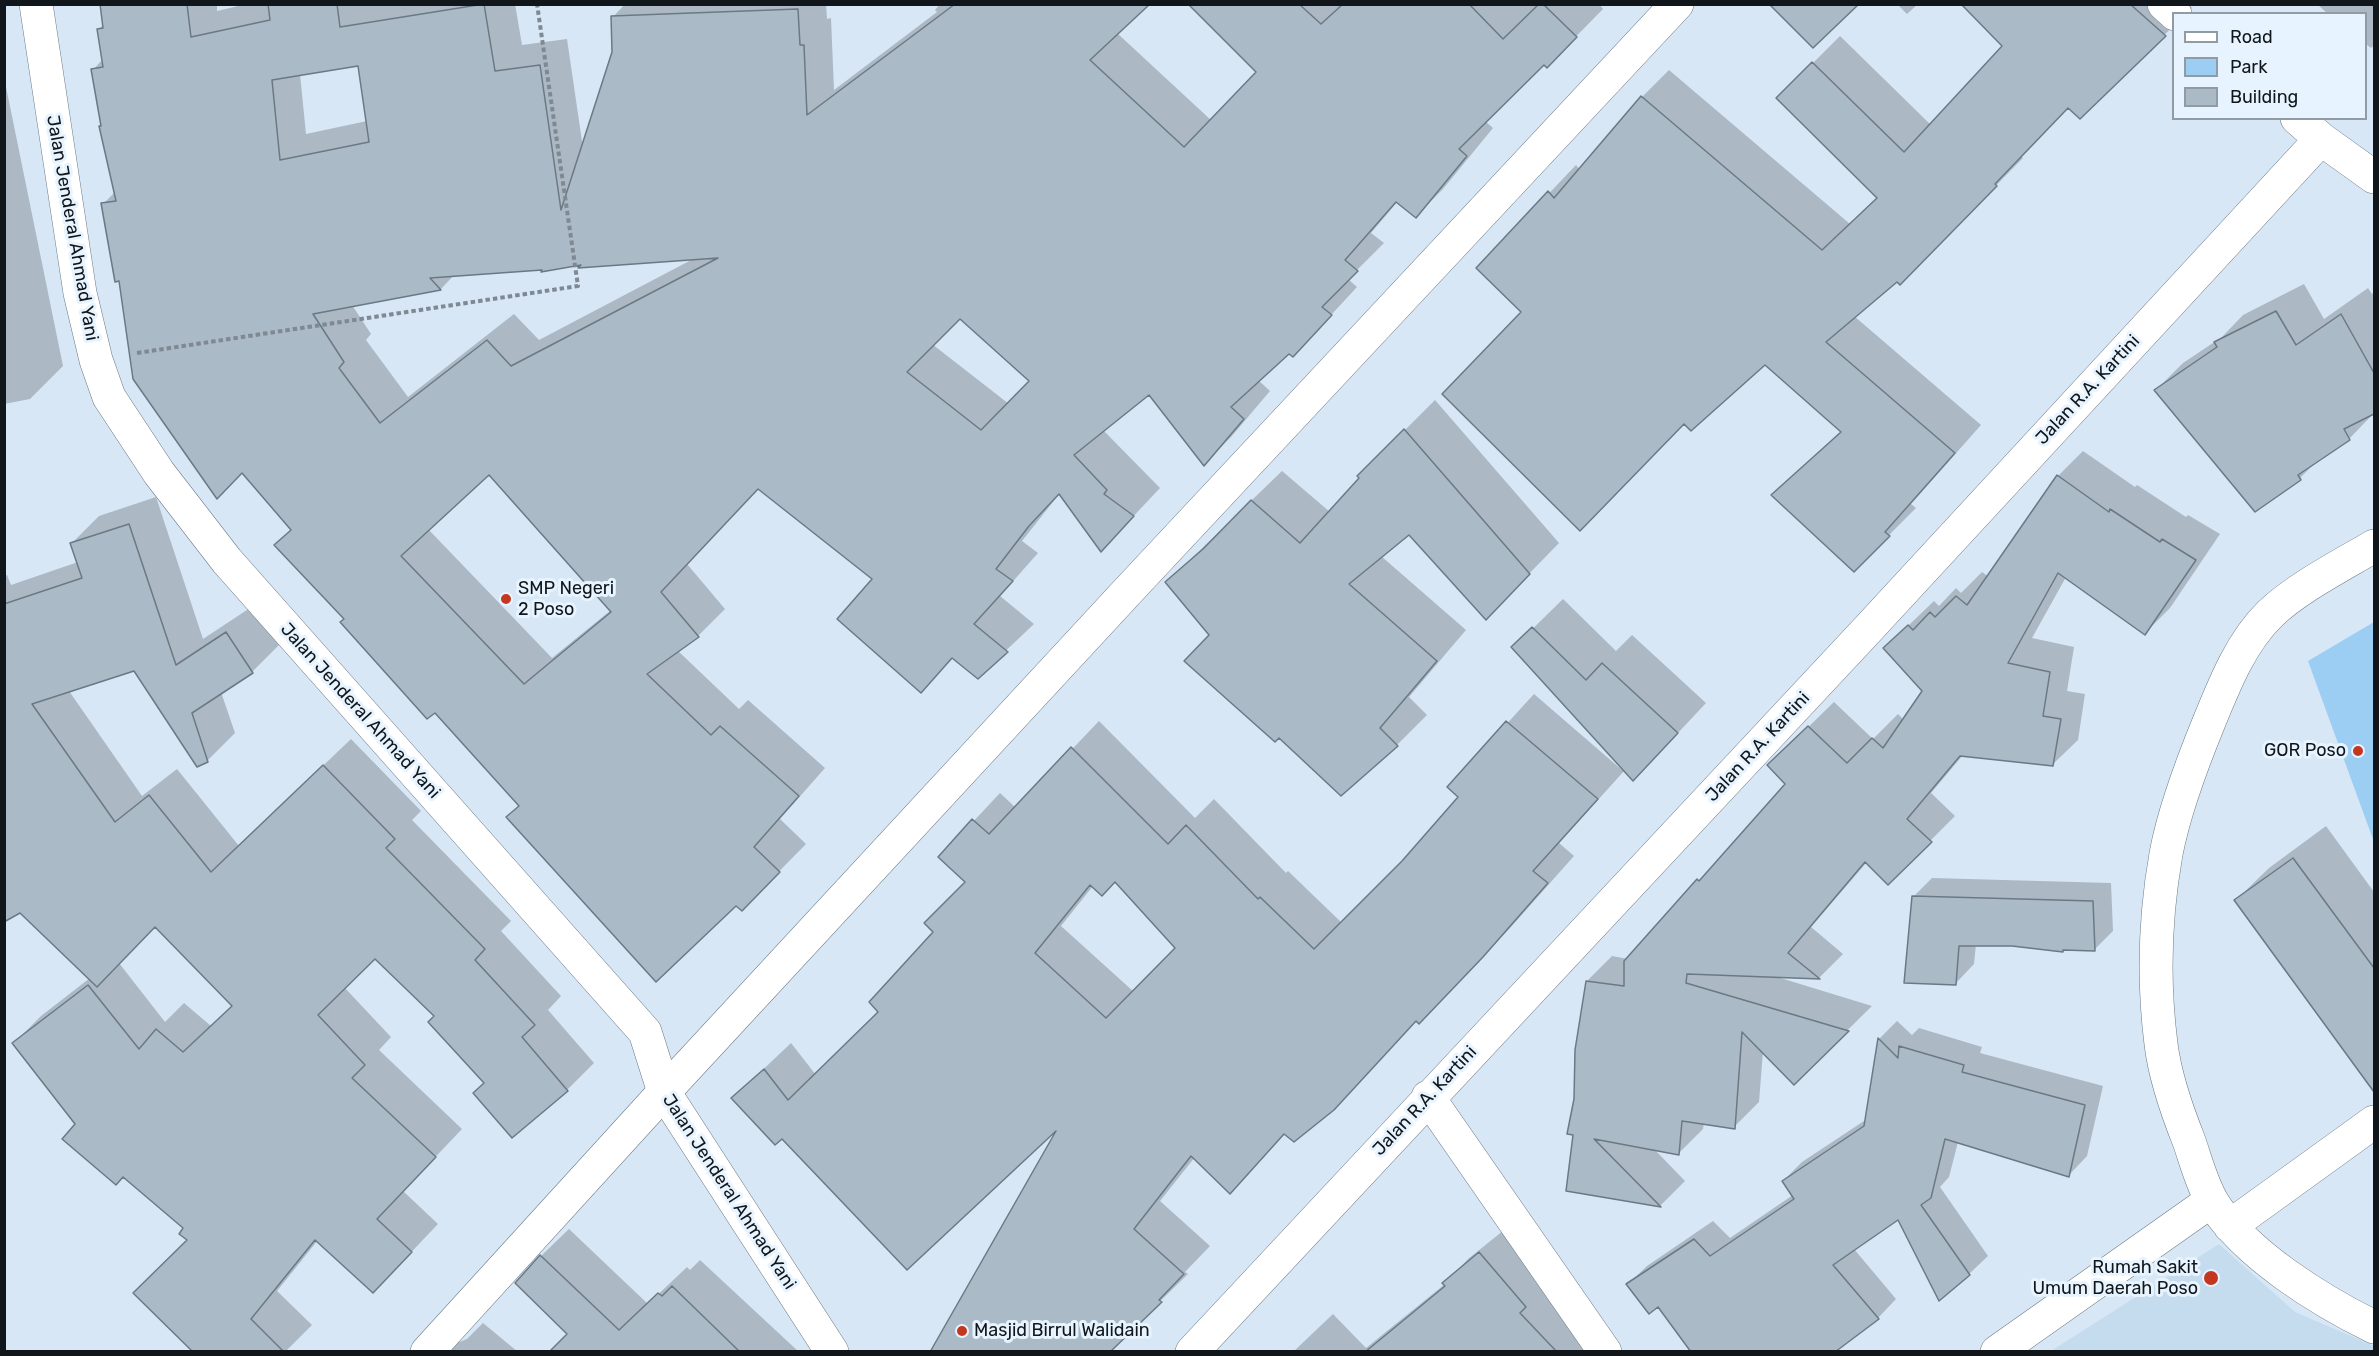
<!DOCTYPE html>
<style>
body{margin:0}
#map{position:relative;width:2379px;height:1356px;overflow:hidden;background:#d7e7f5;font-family:Rubik,sans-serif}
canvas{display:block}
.frame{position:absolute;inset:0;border:6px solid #10161a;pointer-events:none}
.legend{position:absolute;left:2172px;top:12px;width:195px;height:108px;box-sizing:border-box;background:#e7f4ff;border:2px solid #919ba3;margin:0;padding:8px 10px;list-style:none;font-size:18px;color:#10161a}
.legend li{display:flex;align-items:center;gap:12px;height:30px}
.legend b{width:30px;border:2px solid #919ba3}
</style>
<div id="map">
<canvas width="2379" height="1356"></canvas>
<div class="frame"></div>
<ul class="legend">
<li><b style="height:8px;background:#fff"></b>Road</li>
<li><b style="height:16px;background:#9ccdf3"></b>Park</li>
<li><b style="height:16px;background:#aabac6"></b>Building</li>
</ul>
</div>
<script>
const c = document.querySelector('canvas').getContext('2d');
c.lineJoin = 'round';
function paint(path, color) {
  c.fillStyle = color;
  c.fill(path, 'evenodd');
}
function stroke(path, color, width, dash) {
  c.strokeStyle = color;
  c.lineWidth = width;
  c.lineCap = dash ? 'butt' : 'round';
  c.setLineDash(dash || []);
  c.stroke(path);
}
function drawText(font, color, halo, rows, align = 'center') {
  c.font = font + ' Rubik,sans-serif';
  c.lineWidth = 6;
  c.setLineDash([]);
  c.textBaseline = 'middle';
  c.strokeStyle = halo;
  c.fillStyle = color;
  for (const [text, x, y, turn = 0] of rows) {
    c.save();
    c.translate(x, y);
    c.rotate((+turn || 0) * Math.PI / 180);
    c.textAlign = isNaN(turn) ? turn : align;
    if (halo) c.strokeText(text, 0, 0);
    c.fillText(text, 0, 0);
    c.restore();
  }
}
paint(new Path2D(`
 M2219 1244 2295 1312 2374 1346V1351H2051Z`), '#c5dcee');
paint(new Path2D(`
 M2374 622V842L2308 661Z`), '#9ccdf3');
paint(new Path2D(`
 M124 4H217V11L247 4H515L522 45 567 39 583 148 614 52 613 17 625 4H826L827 19 831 18 834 90 937 12 935 10 940 4H1148L1117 33 1212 121 1258 72 1190 4H1599L1603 9 1547 66 1544 63 1485 121 1493 128 1443 189 1416 216 1398 201 1371 233 1384 243 1348 279 1357 287 1319 328 1289 352 1258 380 1270 391 1231 437 1204 464 1149 393 1103 430 1160 488 1128 522 1060 493 1022 541 1038 553 1000 596 1034 624 978 677 954 657 921 691 874 579 759 488 687 564 725 609 698 636 677 650 739 709 748 700 825 768 780 819 806 844 742 909 736 904 508 817 520 804 436 711 346 619 292 529 121 280 103 204 116 191 93 70 103 59 98 30ZM359 65 367 121 306 134 300 74ZM695 258 539 340 514 314 408 397 366 340 371 334 352 305 441 289 455 274 544 268 585 263ZM960 317 1031 381 1009 404 932 344ZM489 473 611 610 552 658 428 529Z
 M1897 4H1918L1907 14Z
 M1963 4H2188L2192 8 2080 117 2068 107 2021 156 2023 158 1900 283 1898 280 1854 316 1981 425 1911 504 1916 508 1854 570 1774 495 1842 430 1764 363 1685 422 1523 312 1478 268 1576 165 1580 170 1642 97 1669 70 1850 224 1878 197 1778 98 1840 36 1931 125 2004 46Z
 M2317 4H2374V45L2371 48 2366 44V14H2328Z
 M4 77 63 366 30 399 4 404Z
 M2304 284 2324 319 2368 288 2372 294 2374 292V413L2349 439 2320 458 2300 478 2255 510 2156 390 2183 363 2222 337 2243 315Z
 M1435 400 1559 543 1516 587 1410 532 1381 556 1466 630 1409 697 1427 715 1397 745 1341 794 1167 582 1282 471 1330 512 1361 478 1359 476Z
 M2083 451 2135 487 2137 485 2186 517 2188 515 2220 534 2170 608 2145 633 2066 577 2032 638 2074 647 2067 691 2085 694 2078 740 2052 765 1963 755 1931 793 1955 816 1888 883 1867 862 1811 927 1843 954 1819 978 1774 976 1872 1006 1794 1083 1763 1051 1759 1102 1734 1127 1704 1123 1703 1129 1678 1154 1654 1149 1685 1181 1661 1205 1567 1190 1574 1134 1587 981 1612 956 1628 959 1787 784 1794 741 1834 702 1873 739 1898 714 1904 720 1924 690 1885 648 1934 601 1939 606 1956 588 1961 593 1982 572 1989 577 2058 476Z
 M156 497 203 639 253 606 279 645 252 672 221 692 235 733 207 761 134 669 69 691 142 796 177 769 239 846 351 739 421 811 412 820 511 921 501 931 561 996 548 1010 594 1063 567 1090 485 1083 436 1016 375 957 344 987 391 1037 379 1050 462 1129 403 1191 438 1224 400 1264 318 1240 277 1291 312 1325 285 1352H195L189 1240 186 1228 76 1124 14 1043 41 1016 90 978 20 911 4 918V576L7 575 11 585 78 562 72 543 99 516ZM156 925 233 1005 211 1026 184 1003 165 1022 119 963Z
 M1563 599 1616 651 1632 635 1706 703 1662 750 1625 770 1559 843 1574 856 1510 928 1446 995 1286 1133 1230 1191 1195 1157 1160 1201 1210 1246 1185 1272 1188 1274 1108 1352 1061 1125 782 1137 733 1098 791 1043 816 1075 880 1011 967 882 940 857 1000 793 1016 808 1099 721 1195 818 1214 799 1286 873 1288 871 1342 923 1403 862 1460 797 1449 787 1534 694 1622 770 1623 768 1514 647ZM1115 880 1177 948 1134 992 1061 926 1093 886Z
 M2326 826 2374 892V1048L2354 1062 2236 900 2269 868Z
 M1932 878 2111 883 2113 931 2094 950 1976 944 1974 964 1956 983 1913 897Z
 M1897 1021 1912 1035 1919 1028 1982 1047 1980 1053 2103 1086 2087 1156 2069 1175 1958 1142 1949 1177 1940 1187 1988 1256 1969 1274 1899 1218 1854 1249 1896 1299 1878 1318 1658 1305 1628 1284 1647 1266 1713 1221 1730 1238 1793 1195 1783 1181 1802 1162 1867 1119 1879 1039Z
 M569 1229 648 1304 687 1267 690 1270 700 1260 799 1352H551L569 1334 541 1256Z
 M1504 1230 1604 1352H1293L1333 1314 1366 1348 1445 1284 1468 1259Z
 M483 1323 518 1352H449L457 1343 467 1339Z`), '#0003');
const building = new Path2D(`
 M100 4H187L191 37 270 20 268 4H337L340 27 484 4 495 71 540 65 561 210 612 52 611 16 798 9 800 45H804L807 115 955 4H1150L1090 60 1184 147 1256 72 1188 4H1299L1321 24 1343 4H1469L1503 39 1539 4H1543L1577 37 1547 68 1544 65 1459 149 1467 156 1416 218 1396 202 1345 260 1358 271 1322 307 1332 315 1293 357 1289 354 1231 407 1244 419 1204 466 1149 395 1074 455 1107 490 1104 494 1134 516 1101 552 1059 494 1029 526 996 569 1013 581 974 624 1008 652 978 679 952 658 921 693 837 619 872 579 758 489 661 592 699 637 647 674 711 735 720 726 799 796 754 847 780 872 742 911 736 906 656 982 506 817 519 806 435 713 427 719 340 622 344 619 274 545 291 530 242 473 217 499 133 379 119 281 115 282 101 203 116 201 99 126H101L91 69 103 67 97 29 103 28ZM358 66 369 142 280 160 272 80ZM718 258 511 366 487 340 380 423 339 368 344 362 313 314 441 290 430 278 542 270 541 272 581 265 578 268ZM960 319 1029 381 981 430 907 372ZM489 475 611 612 524 684 401 556Z
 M1769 4H1859L1813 48Z
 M1961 4H2130L2166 36 2080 119 2068 108 1995 184 1997 186 1900 285 1897 282 1826 342 1955 453 1885 532 1890 536 1854 572 1771 495 1841 432 1765 365 1691 431 1684 424 1580 531 1442 394 1521 312 1476 268 1548 191 1554 198 1641 96 1822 250 1877 198 1776 98 1812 62 1904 152 2002 46Z
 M2276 311 2296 345 2341 314 2374 373V414L2344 429 2350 440 2298 475 2301 480 2255 512 2154 390 2217 347 2214 342Z
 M1404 429 1530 574 1486 620 1409 535 1349 584 1437 661 1380 728 1398 746 1341 796 1279 738 1275 742 1184 661 1209 635 1165 582 1203 549 1251 500 1300 543 1359 478 1357 476Z
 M2057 475 2109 512 2110 509 2160 542 2162 539 2196 560 2145 635 2058 573 2008 663 2050 672 2043 716 2061 719 2053 766 1960 756 1907 819 1932 842 1888 885 1865 862 1788 953 1820 979 1687 974 1686 983 1849 1031 1794 1085 1742 1032 1735 1129 1682 1121 1679 1155 1594 1139 1661 1207 1566 1191 1573 1135 1567 1134 1574 1099 1575 1050 1586 981 1624 986V961L1697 879 1699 881 1785 784 1767 765 1808 726 1847 763 1872 738 1883 748 1922 691 1883 648 1908 625 1913 630 1930 612 1935 617 1956 596 1967 605Z
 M129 524 176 665 226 632 253 673 192 713 208 762 197 767 134 671 32 704 115 822 149 795 211 872 323 765 395 839 386 848 485 949 475 960 535 1025 522 1037 568 1091 512 1138 473 1093 484 1083 428 1022 434 1016 375 959 318 1015 365 1065 352 1078 436 1157 377 1219 412 1252 373 1293 315 1240 251 1319 284 1352H193L133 1293 187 1240 179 1234 183 1228 123 1177 116 1185 62 1139 75 1124 12 1043 88 985 139 1049 156 1029 183 1052 232 1006 155 927 97 987 20 913 4 922V604L82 578 70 543Z
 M1532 627 1586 680 1602 663 1678 733 1633 781 1511 647Z
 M1506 721 1598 799 1533 871 1548 883 1483 957 1419 1024 1416 1021 1334 1110 1294 1142 1284 1134 1230 1194 1191 1156 1134 1229 1184 1274 1159 1300 1162 1302 1110 1352H930L1056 1131 907 1270 782 1139 775 1145 731 1098 764 1069 788 1100 878 1012 869 1002 933 932 924 923 965 882 938 857 972 819 989 834 1071 747 1168 844 1186 825 1258 899 1260 897 1314 949 1402 861 1458 797 1447 787ZM1115 882 1175 948 1106 1018 1035 953 1090 885 1102 896Z
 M2293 858 2374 968V1092L2234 900Z
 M1912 896 2093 901 2095 951 2063 950V952L2012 946H1959L1956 985 1904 983Z
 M1878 1038 1898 1058 1899 1046 1964 1065 1962 1072 2085 1105 2069 1177 1945 1139 1931 1198 1921 1205 1970 1275 1939 1301 1898 1220 1833 1265 1879 1319 1835 1352H1691L1658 1307 1649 1314 1626 1284 1694 1239 1710 1256 1794 1199 1782 1181 1864 1126Z
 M1479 1252 1526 1307 1520 1313 1557 1352H1365L1445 1286 1442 1283Z
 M540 1255 619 1330 658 1293 662 1296 672 1286 740 1352H549L567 1334 515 1283Z`);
paint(building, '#aabac6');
stroke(building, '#6b7985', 1.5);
const minor = new Path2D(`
 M36 4 80 293 96 360 109 397 159 473 227 561 645 1032 664 1092 832 1352
 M2164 4 2175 14
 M2297 118 2321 139 2374 177
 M2374 546C2342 565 2297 588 2270 614 2241 642 2224 685 2209 722 2193 761 2174 811 2166 854 2155 916 2153 981 2161 1044 2165 1077 2177 1111 2189 1141 2196 1161 2202 1185 2213 1203 2246 1255 2321 1301 2374 1327
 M1428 1097 1605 1352
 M2230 1226 2374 1122
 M1192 1352 1868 629 2321 139
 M1997 1352 2211 1201`);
const major = new Path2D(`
 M427 1352 664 1092 1126 593 1677 4`);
stroke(minor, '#6c7a86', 34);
stroke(major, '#6c7a86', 34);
stroke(new Path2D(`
 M137 353 578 286 537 4`), '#7e8993', 4, [4.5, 3]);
stroke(minor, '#fff', 33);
stroke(major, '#fff', 33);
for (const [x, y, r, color] of [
 [506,599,6,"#c33720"],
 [2358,751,6,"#c33720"],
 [2211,1278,8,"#c33720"],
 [962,1331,6,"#c33720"]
]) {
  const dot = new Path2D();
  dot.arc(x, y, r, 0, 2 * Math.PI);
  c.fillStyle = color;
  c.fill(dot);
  stroke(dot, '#e7f4ff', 2);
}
drawText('18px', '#10161a', '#e7f4ff', [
 ["Jalan Jenderal Ahmad Yani",72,228,80],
 ["Jalan R.A. Kartini",2088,390,-47],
 ["Jalan Jenderal Ahmad Yani",360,711,48],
 ["Jalan R.A. Kartini",1758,747,-47],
 ["Jalan R.A. Kartini",1425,1101,-47],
 ["Jalan Jenderal Ahmad Yani",729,1192,57]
]);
drawText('18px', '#10161a', '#e7f4ff', [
 ["SMP Negeri",518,589],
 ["2 Poso",518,610],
 ["GOR Poso",2346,751,"right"],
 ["Rumah Sakit",2198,1268,"right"],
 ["Umum Daerah Poso",2198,1289,"right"],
 ["Masjid Birrul Walidain",974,1331]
], 'left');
</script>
